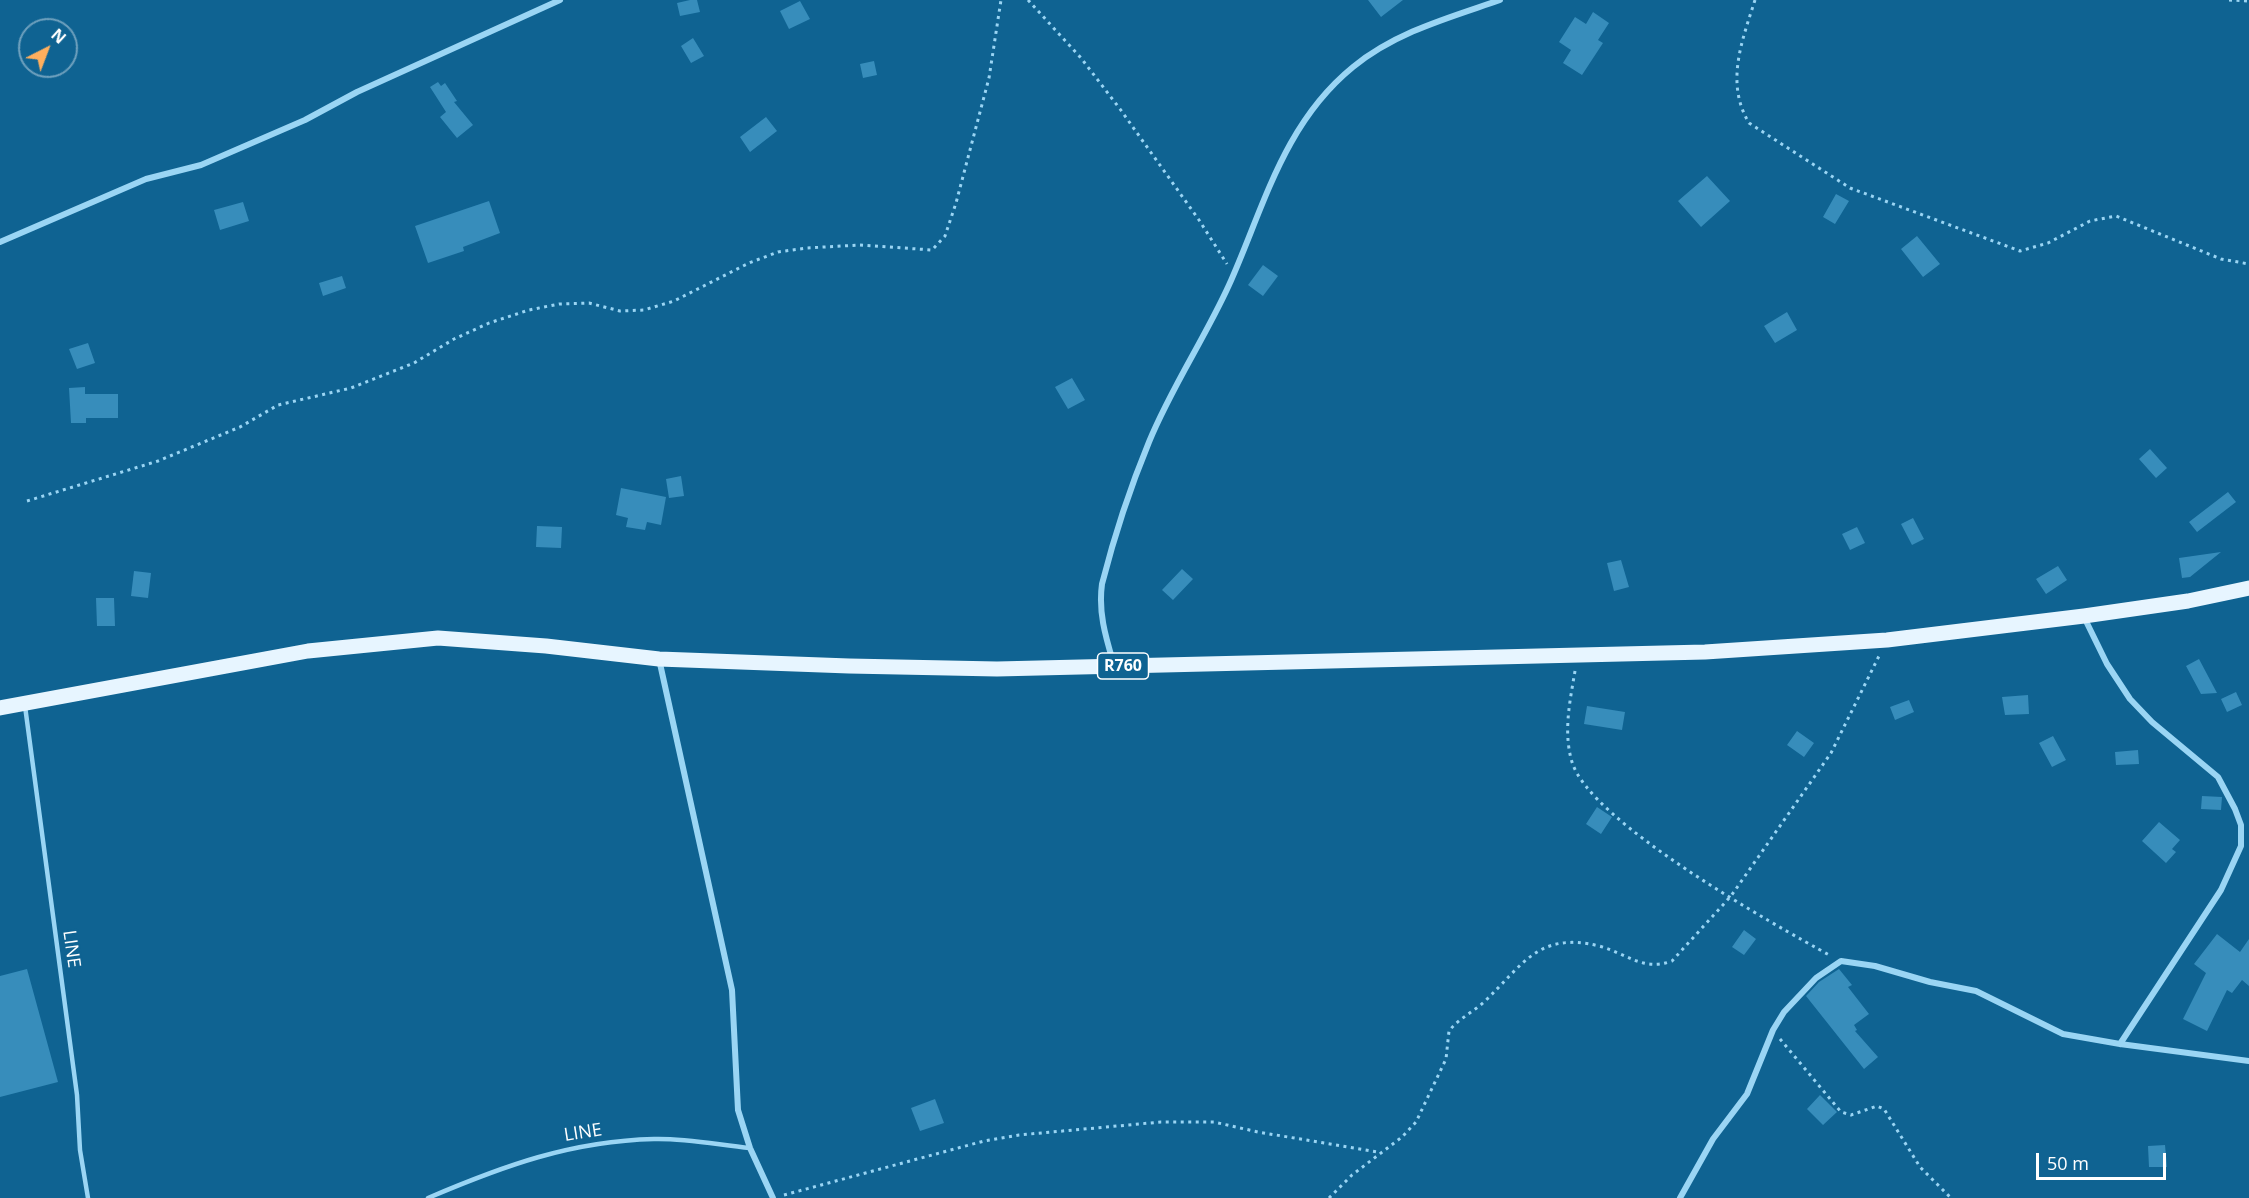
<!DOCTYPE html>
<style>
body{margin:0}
#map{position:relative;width:2249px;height:1198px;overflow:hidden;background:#0f6392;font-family:"Open Sans",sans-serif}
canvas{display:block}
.north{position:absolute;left:18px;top:18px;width:60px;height:60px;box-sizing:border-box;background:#0f6392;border:2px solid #6fa1be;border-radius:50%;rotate:42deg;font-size:16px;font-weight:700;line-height:24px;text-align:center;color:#fff}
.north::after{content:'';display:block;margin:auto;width:21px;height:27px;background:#ffaf5d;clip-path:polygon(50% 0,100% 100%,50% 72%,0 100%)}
.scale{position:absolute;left:2036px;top:1153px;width:130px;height:27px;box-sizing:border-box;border:3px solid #fff;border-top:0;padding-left:8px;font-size:18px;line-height:21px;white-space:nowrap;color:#fff;-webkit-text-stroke:4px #0f6392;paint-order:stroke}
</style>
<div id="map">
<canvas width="2249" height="1198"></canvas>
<div class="north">N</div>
<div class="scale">50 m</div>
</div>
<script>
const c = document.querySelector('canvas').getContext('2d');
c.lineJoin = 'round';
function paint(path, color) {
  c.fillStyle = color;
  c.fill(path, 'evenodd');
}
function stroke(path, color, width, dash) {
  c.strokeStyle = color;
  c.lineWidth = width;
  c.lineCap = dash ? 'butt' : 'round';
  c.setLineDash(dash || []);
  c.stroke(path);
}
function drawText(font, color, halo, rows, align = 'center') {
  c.font = font + ' "Open Sans",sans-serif';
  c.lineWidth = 4.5;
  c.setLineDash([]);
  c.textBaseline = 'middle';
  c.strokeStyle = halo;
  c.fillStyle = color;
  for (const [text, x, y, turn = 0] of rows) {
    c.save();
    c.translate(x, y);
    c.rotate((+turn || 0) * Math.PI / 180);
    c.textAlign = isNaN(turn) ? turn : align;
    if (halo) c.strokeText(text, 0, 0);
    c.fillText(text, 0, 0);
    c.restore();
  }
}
paint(new Path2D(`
 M690 0H697L700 12 680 16 677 3Z
 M1368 0H1403L1381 17Z
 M800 1 810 19 789 29 780 11Z
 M1593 12 1609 23 1598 40 1603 43 1582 75 1563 63 1571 50 1559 42 1575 17 1586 24Z
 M693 38 704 56 691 63 681 46Z
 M874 61 877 75 863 78 860 64Z
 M438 82 441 86 445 83 457 101 454 102 473 125 457 138 440 117 446 112 430 87Z
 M766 117 777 131 750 152 740 137Z
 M1707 176 1730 201 1701 227 1678 201Z
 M1836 194 1849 201 1835 224 1823 217Z
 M489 201 500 233 463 247 464 251 428 263 415 226Z
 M243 202 249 221 220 230 214 210Z
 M1917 236 1940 264 1923 277 1901 249Z
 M1263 265 1278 276 1263 296 1248 285Z
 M342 276 346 288 323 296 319 283Z
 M1787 312 1797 330 1775 343 1764 326Z
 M88 343 95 363 77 369 69 349Z
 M1072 378 1085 400 1068 409 1055 387Z
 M85 387V394H118V418H86V423H71L69 388Z
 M2150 449 2167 468 2156 478 2139 459Z
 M681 476 684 496 669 498 666 479Z
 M621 488 666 497 661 525 647 522 645 530 626 527 628 518 616 515Z
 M2228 492 2236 502 2197 532 2189 522Z
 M1913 518 1924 539 1912 545 1901 524Z
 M537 526 562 527 561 548 536 547Z
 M1857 527 1865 543 1850 550 1842 534Z
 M2221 552 2190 577 2182 578 2179 558Z
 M1621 560 1629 587 1614 591 1607 563Z
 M2058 566 2067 580 2046 594 2036 579Z
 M1182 569 1193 579 1173 600 1162 590Z
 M134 571 151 573 148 598 131 596Z
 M96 598H114L115 626H97Z
 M2199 659 2217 693 2201 694 2186 666Z
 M2236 692 2242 705 2227 712 2221 699Z
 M2028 695 2029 714 2005 715 2002 697Z
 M1909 700 1914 712 1895 720 1890 707Z
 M1587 706 1625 712 1622 730 1584 724Z
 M1797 731 1814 743 1804 757 1787 745Z
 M2053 736 2066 760 2052 767 2039 743Z
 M2138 750 2139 764 2116 765 2115 752Z
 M2202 796 2222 797 2221 810 2201 809Z
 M1597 807 1612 817 1601 834 1586 824Z
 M2159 822 2180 840 2172 849 2176 852 2166 863 2142 841Z
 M1744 930 1756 939 1744 955 1732 947Z
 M2217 934 2240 952 2249 939V986L2242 980 2232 993 2227 990 2207 1031 2183 1019 2206 973 2194 964Z
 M27 969 58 1082 0 1097V976Z
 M1839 969 1852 985 1848 987 1869 1014 1854 1025 1857 1030 1855 1031 1878 1057 1864 1069 1806 996 1819 982Z
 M1820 1095 1837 1112 1823 1125 1807 1109Z
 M935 1099 944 1123 920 1131 911 1108Z
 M2165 1145 2167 1167H2149L2148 1146Z`), '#378dbb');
stroke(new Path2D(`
 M1028 0 1081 58 1120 109 1199 220 1227 264
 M1755 0C1742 41 1725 83 1749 123L1850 188 2020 251 2048 243 2090 221 2116 216 2221 259 2249 264
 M2229 0 2249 1
 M27 501 158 461 240 427 278 405 351 388 414 363 454 339 489 323 529 310 559 304 589 303 620 311 644 310 674 301 749 263 778 252 807 248 860 245 932 250 945 236 956 203 989 78 1001 0
 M1575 671C1570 701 1563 732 1572 762 1590 822 1773 924 1831 956
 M1780 1039 1841 1112 1851 1115 1877 1106 1884 1109 1920 1167 1951 1198
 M784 1195 984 1141 1019 1135 1161 1122H1214L1258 1132 1378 1152
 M1329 1198 1352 1175 1402 1137 1416 1122 1446 1059 1449 1031C1458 1019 1473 1012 1484 1002 1523 965 1538 931 1599 946 1626 953 1643 972 1672 961L1731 896 1831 753 1879 656`), '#9ad5f4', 3, [3, 4.5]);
stroke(new Path2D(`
 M25 706 77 1095 80 1150 88 1198
 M428 1198C503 1166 571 1141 654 1139 685 1138 719 1145 750 1148`), '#9ad5f4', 4.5);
stroke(new Path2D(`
 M0 242 146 179 201 165 305 120 357 92 560 0
 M2084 617 2107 664 2130 699 2152 722 2218 777 2235 809 2241 825V846L2221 890 2120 1044
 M659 659 732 990 738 1110 750 1148 773 1198
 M1114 665C1106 638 1098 613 1102 584 1114 537 1130 488 1149 442 1171 388 1205 338 1229 285 1264 207 1283 124 1353 67 1396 32 1448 18 1500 0
 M1680 1198 1713 1139 1747 1094 1773 1030 1784 1012 1816 978 1841 961 1875 966 1930 982 1976 991 2063 1034 2120 1044 2249 1061`), '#9ad5f4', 6);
stroke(new Path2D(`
 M0 708 308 651 438 638 546 646 659 659 849 666 997 669 1705 652 1887 640 2084 616 2188 601 2249 588`), '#e7f5ff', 15);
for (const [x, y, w] of [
 [1123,666,51]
]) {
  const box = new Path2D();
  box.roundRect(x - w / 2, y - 13, w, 26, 4.5);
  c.fillStyle = '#0f6392';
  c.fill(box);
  stroke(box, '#fff', 1.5);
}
drawText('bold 16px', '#fff', null, [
 ["R760",1123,666]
]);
drawText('18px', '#fff', '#0f6392', [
 ["LINE",71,949,82],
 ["LINE",583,1133,-9]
]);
</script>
